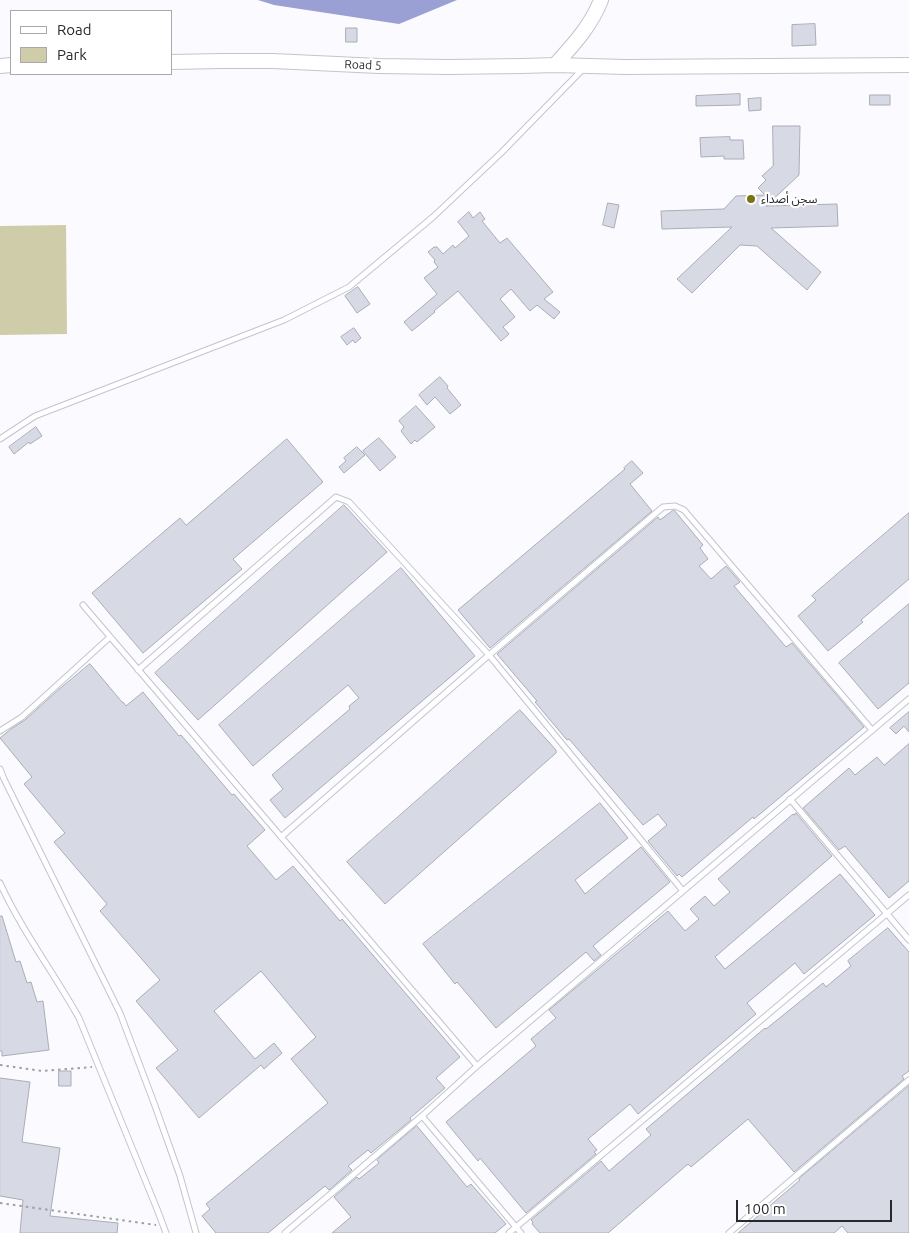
<!DOCTYPE html>
<meta charset="utf-8">
<style>
body{margin:0}
#map{position:relative;width:909px;height:1233px;overflow:hidden;background:#fafaff;font-family:Ubuntu,sans-serif}
canvas{display:block}
.legend{position:absolute;left:10px;top:10px;width:162px;height:65px;box-sizing:border-box;background:#fff;border:1px solid #a9a9ab;margin:0;padding:6px 9px;list-style:none;font-size:15px;color:#28292d}
.legend li{display:flex;align-items:center;gap:10px;height:25px}
.legend b{width:25px;border:1px solid #a9a9ab}
.scale{position:absolute;left:736px;top:1200px;width:156px;height:22px;box-sizing:border-box;border:2px solid #28292d;border-top:0;padding-left:6px;font-size:15px;line-height:18px;white-space:nowrap;color:#28292d;-webkit-text-stroke:4px #fff;paint-order:stroke}
</style>
<div id="map">
<canvas width="909" height="1233"></canvas>
<ul class="legend">
<li><b style="height:6px;background:#fff"></b>Road</li>
<li><b style="height:14px;background:#cecca9"></b>Park</li>
</ul>
<div class="scale">100 m</div>
</div>
<script>
const c = document.querySelector('canvas').getContext('2d');
c.lineJoin = 'round';
function paint(path, color) {
  c.fillStyle = color;
  c.fill(path, 'evenodd');
}
function stroke(path, color, width, dash) {
  c.strokeStyle = color;
  c.lineWidth = width;
  c.lineCap = dash ? 'butt' : 'round';
  c.setLineDash(dash || []);
  c.stroke(path);
}
function drawText(font, color, halo, rows, align = 'center') {
  c.font = font + ' Ubuntu,"Noto Sans Arabic",sans-serif';
  c.lineWidth = 4.5;
  c.setLineDash([]);
  c.textBaseline = 'middle';
  c.strokeStyle = halo;
  c.fillStyle = color;
  for (const [text, x, y, turn = 0] of rows) {
    c.save();
    c.translate(x, y);
    c.rotate((+turn || 0) * Math.PI / 180);
    c.textAlign = isNaN(turn) ? turn : align;
    if (halo) c.strokeText(text, 0, 0);
    c.fillText(text, 0, 0);
    c.restore();
  }
}
paint(new Path2D(`
 M66 225 67 334 0 335V226Z`), '#cecca9');
paint(new Path2D(`
 M258 0H457L399 24 274 5Z`), '#9a9fd4');
const building = new Path2D(`
 M815 24 816 45 792 46V25Z
 M346 28H357V42H346Z
 M740 94V105L696 106V96Z
 M870 95H890V105H870Z
 M761 98V110L749 111 748 99Z
 M773 126H800L799 175 766 206 837 204 838 226 771 228 821 272 807 290 757 246 740 245 692 293 677 279 732 227 662 229 661 211 724 209 736 196 765 195 758 188 766 180 762 176 773 166Z
 M730 137V140H743L744 159H724V156L701 157 700 138Z
 M608 203 619 205 614 228 603 225Z
 M469 212 473 218 480 212 485 219 482 221 500 243 507 238 553 292 544 299 560 312 554 319 537 305 530 311 511 289 500 299 515 317 503 327 509 334 501 341 458 291 434 311 435 312 412 331 404 322 437 294 424 278 438 267 434 262 435 260 428 252 434 247H437L443 254 453 245 455 248 469 236 458 222Z
 M358 287 370 304 357 313 345 296Z
 M354 328 361 338 355 343 353 340 347 345 341 337Z
 M440 377 448 386 447 388 461 405 450 414 435 397 427 405 419 395Z
 M416 406 435 427 417 442 415 440 411 444 401 431 404 427 399 421Z
 M36 427 42 436 30 444 29 442 14 454 9 447Z
 M379 438 396 457 380 471 363 451Z
 M287 439 323 482 233 559 242 569 143 653 92 593 180 518 186 525Z
 M357 447 365 455 344 473 339 467 346 461 344 458Z
 M632 461 643 473 630 484 652 511 490 648 458 610 625 469 624 468Z
 M344 505 387 552 198 720 155 673Z
 M674 510 703 545 700 548 708 559 699 566 711 579 726 566 740 582 734 586 786 647 792 643 864 727 754 819 753 817 682 877 679 874 677 876 648 841 667 825 658 814 643 825 569 739 567 740 535 702 537 701 497 654 658 517 660 520 672 511Z
 M909 513V579L861 620 863 622 828 651 798 616 816 600 812 596Z
 M401 568 475 656 285 818 270 800 283 789 272 775 350 709 349 706 359 698 348 685 253 766 219 725Z
 M909 604V683L878 709 839 663Z
 M90 664 122 702H123L126 706 143 692 179 736 181 735 232 795 234 794 265 830 247 846 276 880 293 866 340 921 342 919 460 1057 436 1078 445 1088 410 1118 411 1120 371 1153 368 1150 348 1166 352 1170 329 1190 325 1186 268 1233H216L202 1216 210 1209 206 1204 328 1103 291 1059 316 1037 261 971 214 1011 255 1059 274 1043 282 1053 264 1069 261 1065 199 1118 156 1068 178 1050 136 1001 160 980 100 911 107 904 54 842 65 833 24 784 32 777 0 738 11 729 25 720 57 691Z
 M520 710 556 750V753L385 904 347 862Z
 M909 712V732L904 726 896 734 890 728Z
 M909 744V881L889 898 845 846 839 850 803 808 849 768 855 775 877 757 884 765Z
 M600 803 628 838 575 880 585 894 641 847 670 882 593 946 601 955 594 961 586 952 496 1028 457 982 455 984 423 944Z
 M796 813 832 856 715 957 725 969 840 874 875 915 804 974 795 963 747 1003 756 1014 638 1114 630 1104 588 1139 597 1150 594 1152 596 1154 526 1213 480 1158 478 1161 446 1122 536 1046 531 1039 556 1018 549 1010 668 911 685 931 699 919 690 909 705 896 714 906 730 892 718 879 793 814 794 815Z
 M0 916H2L16 962 20 961 27 983 31 982 37 1002 43 1001 49 1050 2 1056V1051H0Z
 M888 928 909 952V1071L902 1076 904 1079 794 1172 748 1119 691 1167 688 1164 608 1233H540L532 1224 533 1222 531 1220 601 1161 609 1171 651 1135 646 1129 765 1028 766 1029 823 983 826 987 851 966 848 961Z
 M59 1071H71V1086H59Z
 M0 1078 30 1082 22 1142 60 1148 50 1216 118 1223 117 1233H20L23 1200 0 1196Z
 M909 1086V1233H848L842 1226 834 1233H738L800 1180 799 1179Z
 M417 1126 467 1187 471 1184 506 1224 495 1233H332L351 1217 334 1197 357 1177 359 1179 379 1163 377 1160Z`);
paint(building, '#d7d9e4');
stroke(building, '#aaacb6', 1);
const lane = new Path2D(`
 M0 439 35 416 284 320 349 287 433 217 501 153 583 69
 M83 605 477 1066
 M138 670 336 497 349 502 489 655 683 891
 M0 731 22 717 110 637
 M0 769 4 779 120 1013 154 1103 180 1176 196 1233
 M790 799 909 940
 M281 837 489 655 663 507 675 506 684 510 872 730
 M0 883C22 931 54 973 79 1018L157 1209 166 1233
 M422 1116 521 1233
 M285 1233 422 1116 477 1066 909 699
 M509 1233 909 895
 M729 1233 909 1080`);
const secondary = new Path2D(`
 M171 62 221 61H273L379 66 448 67 522 66 555 65 625 67 909 65
 M555 65C573 45 591 26 601 0
 M0 66 11 65`);
stroke(lane, '#c3c4cf', 7);
stroke(secondary, '#c3c4cf', 16);
stroke(new Path2D(`
 M0 1065 42 1071 92 1067
 M0 1203 156 1225`), '#9f9fa4', 2, [2.5, 4]);
stroke(lane, '#fff', 5);
stroke(secondary, '#fff', 14);
for (const [x, y, r, color] of [
 [751,199,5,"#7a7213"]
]) {
  const dot = new Path2D();
  dot.arc(x, y, r, 0, 2 * Math.PI);
  c.fillStyle = color;
  c.fill(dot);
  stroke(dot, '#fff', 2);
}
drawText('12px', '#28292d', '#fff', [
 ["Road 5",363,65,2]
]);
drawText('12px', '#28292d', '#fff', [
 ["سجن أصداء",761,199]
], 'left');
</script>
